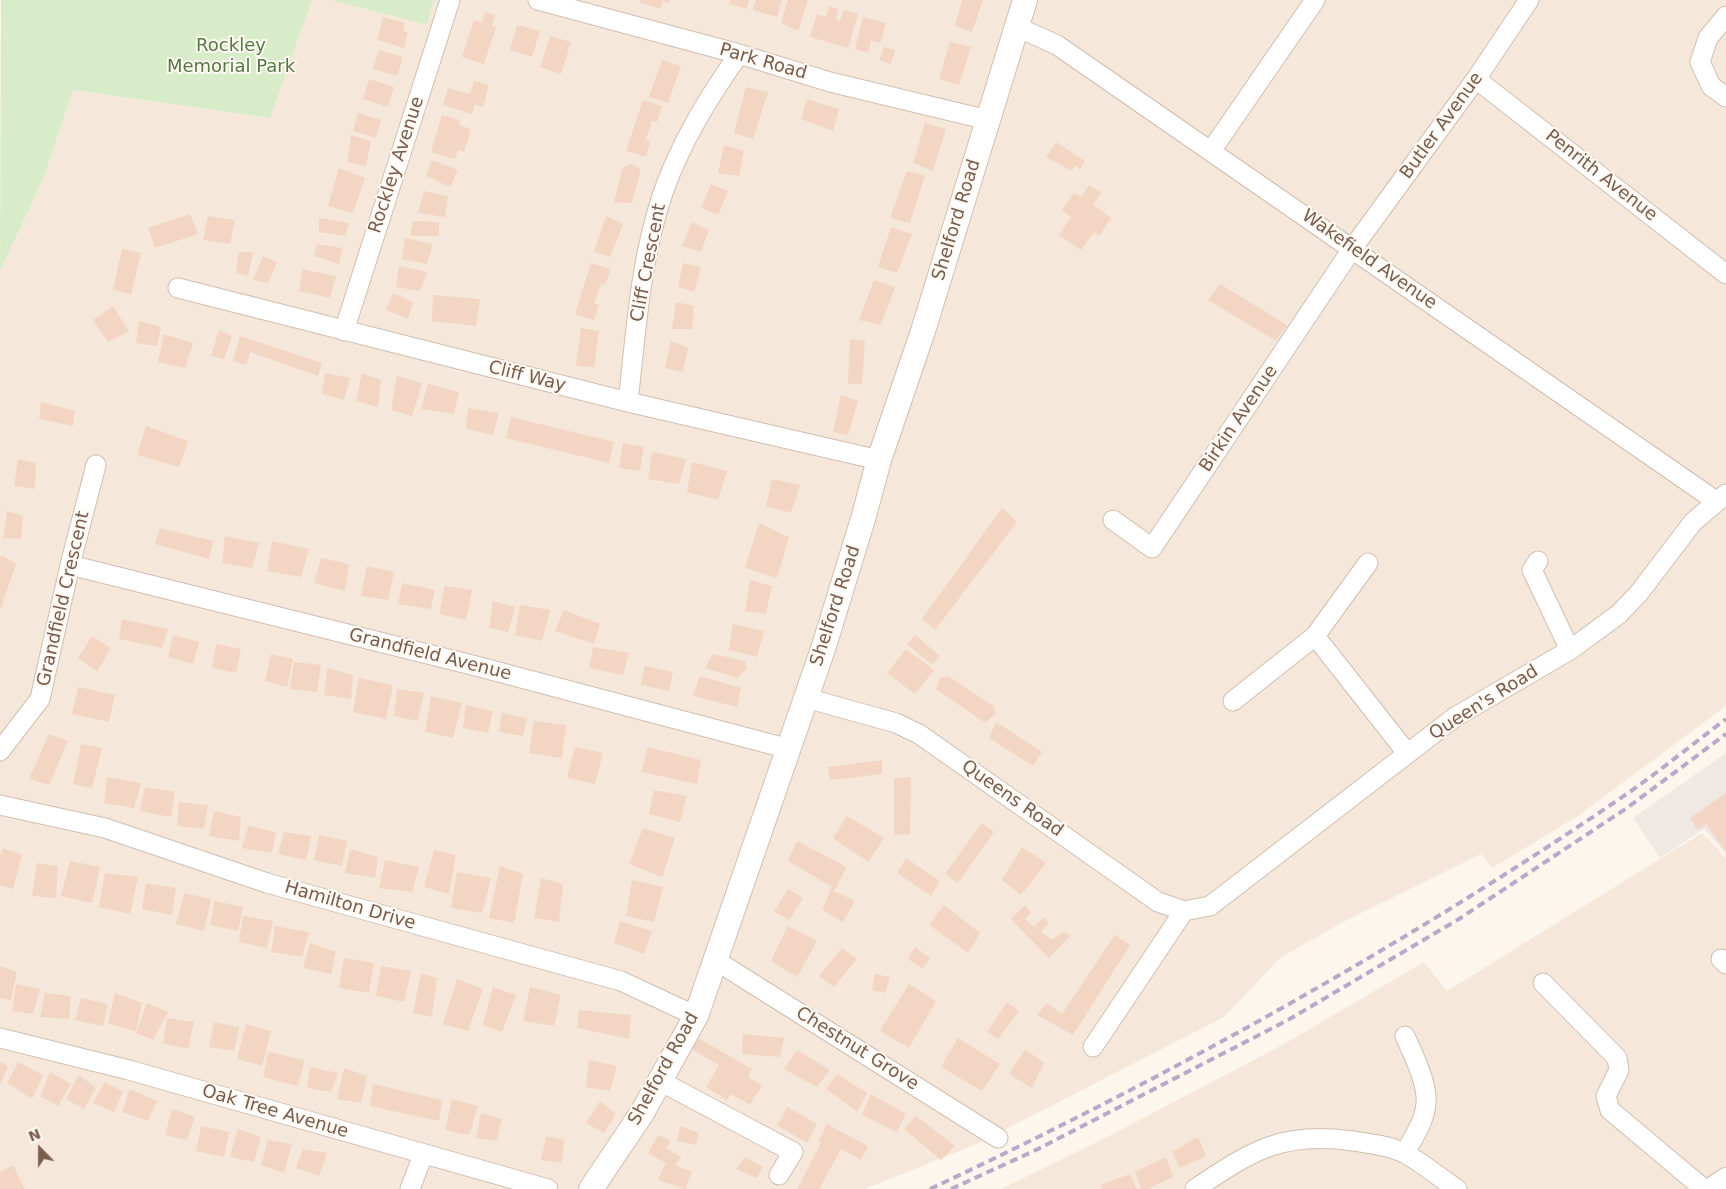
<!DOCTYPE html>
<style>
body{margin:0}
#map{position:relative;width:1726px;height:1189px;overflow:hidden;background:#fdf6ec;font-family:"DejaVu Sans",sans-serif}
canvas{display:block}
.north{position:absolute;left:15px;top:1124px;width:50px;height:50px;-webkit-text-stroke:4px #fffaf3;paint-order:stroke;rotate:338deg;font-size:14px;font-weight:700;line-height:20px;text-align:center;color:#7a5c4d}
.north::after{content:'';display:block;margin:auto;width:18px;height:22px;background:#7a5c4d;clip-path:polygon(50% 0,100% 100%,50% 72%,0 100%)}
</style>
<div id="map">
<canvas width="1726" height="1189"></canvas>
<div class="north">N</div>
</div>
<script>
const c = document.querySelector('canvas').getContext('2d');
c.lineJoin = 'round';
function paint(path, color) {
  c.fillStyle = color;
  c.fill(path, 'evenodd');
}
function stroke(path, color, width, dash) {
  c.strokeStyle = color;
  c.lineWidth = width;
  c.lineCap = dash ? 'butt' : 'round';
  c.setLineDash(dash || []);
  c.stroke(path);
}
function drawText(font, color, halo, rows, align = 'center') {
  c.font = font + ' "DejaVu Sans",sans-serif';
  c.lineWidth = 4;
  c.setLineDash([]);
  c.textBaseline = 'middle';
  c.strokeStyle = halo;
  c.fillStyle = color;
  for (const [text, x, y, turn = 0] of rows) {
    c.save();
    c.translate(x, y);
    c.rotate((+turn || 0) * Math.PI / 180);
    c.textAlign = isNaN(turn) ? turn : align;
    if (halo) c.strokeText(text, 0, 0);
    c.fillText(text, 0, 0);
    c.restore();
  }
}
paint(new Path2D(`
 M312 0H330L427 25 434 0H1726V706L1578 816 1492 868 1481 854 1343 922 1280 958 1224 1017 979 1143 865 1189H0V271L44 177 73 90 269 118Z
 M1702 833 1726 858V1189H1001L1109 1136 1284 1044 1424 962 1447 991Z`), '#f5e8da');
paint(new Path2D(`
 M1726 753V854L1704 829 1660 858 1633 818Z`), '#efe9e4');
paint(new Path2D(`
 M1 0H312L270 118 73 90 44 177 0 271Z
 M330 0H434L427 25Z`), '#d8ecc9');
paint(new Path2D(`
 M640 0H670L669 3 663 1 660 9 639 2Z
 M730 0H749L746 9 729 4Z
 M756 0H782L777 17 753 10Z
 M788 0H808L798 31 781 23Z
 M962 0H983L972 32 955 26Z
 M829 6 839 9 836 19 840 21 844 10 858 14 848 48 810 37 817 14 826 17Z
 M485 12 495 15 492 26 496 27 484 64 462 57 474 20 482 22Z
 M383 17 405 23 403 31 408 32 404 48 377 40Z
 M863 17 886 23 880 43 871 41 868 53 855 49Z
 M517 25 540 31 532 57 510 50Z
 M550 36 571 42 561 74 540 67Z
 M950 42 971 47 959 85 939 79Z
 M884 47 895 50 891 64 879 60Z
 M379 50 403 57 397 76 373 69Z
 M662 60 681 66 668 103 649 97Z
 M369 79 394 87 388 107 363 99Z
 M474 81 489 85 483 107 475 104 472 114 443 105 448 88 470 94Z
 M746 87 768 92 753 139 734 133Z
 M807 99 839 109 833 131 801 119Z
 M643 100 662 106 657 122 652 121 646 140 650 142 646 157 626 151Z
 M358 113 381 120 376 138 353 131Z
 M442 115 460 120 459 125 471 129 464 152 458 150 455 159 431 152Z
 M925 123 946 129 933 171 913 163Z
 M351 135 371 141 366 166 347 162Z
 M1056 142 1085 161 1080 169 1075 165 1072 171 1046 157Z
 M724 145 744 151 739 176 718 173Z
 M432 160 458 170 450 187 426 176Z
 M631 164 641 169 632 203 614 202 623 167Z
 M339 168 365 178 353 213 328 206Z
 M907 171 925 175 910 223 890 218Z
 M711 184 728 191 718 215 701 208Z
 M1089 185 1101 193 1093 204 1111 218 1099 236 1094 232 1081 250 1059 235 1071 217 1062 210 1074 193 1081 197Z
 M424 191 448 196 445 217 418 213Z
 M190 214 198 234 155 248 148 228Z
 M208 216 235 220 230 244 203 240Z
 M606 216 623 224 610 257 594 252Z
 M319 218 349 223 345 236 319 232Z
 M413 221 439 222V236H410Z
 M692 222 709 230 701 252 682 246Z
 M891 227 912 234 897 273 878 267Z
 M405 238 433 244 427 264 402 259Z
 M317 244 342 248 339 264 314 256Z
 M122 249 141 253 131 294 113 290Z
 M239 252H253L248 276 236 273Z
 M263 256 277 262 268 283 253 280Z
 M591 263 611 269 605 285 601 284 594 303 599 305 594 320 575 314Z
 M683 263 701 267 694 292 678 287Z
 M399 266 427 272 420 291 396 287Z
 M302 269 336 276 330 298 299 291Z
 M874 280 895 287 881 325 859 320Z
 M1220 284 1287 325 1276 341 1208 300Z
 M393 293 413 302 408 319 386 310Z
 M433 295 480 299 476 326 432 321Z
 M676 302 694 306 692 329H672Z
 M113 306 129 331 108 342 93 320Z
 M139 321 161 327 157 346 136 343Z
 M581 328 599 331 594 367 576 366Z
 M219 330 232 336 224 359 211 356Z
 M164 334 193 343 185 368 158 362Z
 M240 336 322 363 318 376 250 352 246 365 233 361Z
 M850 339 865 341 862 384H848Z
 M671 341 688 348 683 372 665 368Z
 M325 373 350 378 344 400 322 394Z
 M362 373 381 380 378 407 356 401Z
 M397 376 422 383 412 416 391 410Z
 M428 384 459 392 454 414 421 409Z
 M841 395 858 401 848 435 833 432Z
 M41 402 75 411 73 426 39 419Z
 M468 408 499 413 493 435 466 429Z
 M511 417 614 442 609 463 506 438Z
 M146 426 188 441 179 467 137 455Z
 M623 443 644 447 640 471 619 468Z
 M652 452 686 459 679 484 648 479Z
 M18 459 36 463 35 489 14 486Z
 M692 462 727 471 718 500 687 492Z
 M772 479 800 485 791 513 766 506Z
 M1002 508 1017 522 935 630 922 619Z
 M7 511 23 516 21 539 3 538Z
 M759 523 789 537 777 578 745 568Z
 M160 528 213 541 209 559 155 544Z
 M225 536 259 543 252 568 222 563Z
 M272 541 309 549 301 577 267 571Z
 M2 555 16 564 0 610V557Z
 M321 558 349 564 345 591 314 583Z
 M367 566 394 572 388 600 361 596Z
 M750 580 772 586 766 614 745 611Z
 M402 583 435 590 431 609 398 604Z
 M445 586 472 590 466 620 439 614Z
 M493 601 515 607 508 632 489 628Z
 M520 605 550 610 542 641 515 635Z
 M564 610 600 624 594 644 555 631Z
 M122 619 168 629 162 648 119 639Z
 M733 624 764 631 757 657 729 650Z
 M173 635 199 642 193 664 168 657Z
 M915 635 940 656 932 665 907 644Z
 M92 636 111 648 97 671 78 658Z
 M216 644 241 649 236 673 212 668Z
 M593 647 629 653 623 675 589 668Z
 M906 649 934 670 915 694 887 673Z
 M271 654 293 659 287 687 265 681Z
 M713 654 745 661 747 669 737 678 705 668Z
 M294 662 321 665 317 692 290 689Z
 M645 666 673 672 669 691 641 685Z
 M327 668 353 675 351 699 324 695Z
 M700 676 741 688 737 707 693 696Z
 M948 676 993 706 996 713 985 723 936 689 940 678Z
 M359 678 393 685 386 719 353 712Z
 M78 687 115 695 109 722 72 714Z
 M397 689 424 693 418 721 394 716Z
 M431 696 462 703 453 738 425 732Z
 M466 705 493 711 488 733 463 728Z
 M502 713 527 718 523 736 499 732Z
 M534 721 566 725 562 758 529 753Z
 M996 722 1042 752 1033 766 989 738Z
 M49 734 68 741 49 785 29 779Z
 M81 744 102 748 92 788 73 784Z
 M575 747 603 753 595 784 567 778Z
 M648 747 701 760 697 784 641 772Z
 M882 760V774L830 780 828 767Z
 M107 777 141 783 134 808 104 803Z
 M911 777 910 834 894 835V778Z
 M145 787 175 792 171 817 140 811Z
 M654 790 687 796 680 822 649 814Z
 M1726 793V852L1706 824 1698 830 1690 818Z
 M179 802 208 805 204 829 177 826Z
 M214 811 241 817 239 841 209 836Z
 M847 816 884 838 868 862 833 838Z
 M982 823 994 832 958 883 945 874Z
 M248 826 276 832 272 853 242 848Z
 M643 828 675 838 662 877 629 864Z
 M284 832 311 836 306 860 278 854Z
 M319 835 347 841 342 866 314 860Z
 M797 841 847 867 834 891 855 901 843 922 822 910 832 887 788 861Z
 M1022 847 1046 863 1021 895 1002 880Z
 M3 848 22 855 13 889 0 885V855Z
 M350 849 378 857 375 878 345 873Z
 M434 850 456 855 449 894 424 887Z
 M906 858 940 881 931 896 897 873Z
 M385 860 419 867 412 892 379 888Z
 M70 861 100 867 92 903 61 896Z
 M37 863 58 866 56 898 32 896Z
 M500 866 523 874 514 923 489 918Z
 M457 872 491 878 482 913 451 908Z
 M105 873 138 877 130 914 99 907Z
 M541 878 563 884 559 922 534 918Z
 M632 880 663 887 654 922 626 916Z
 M146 883 176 888 172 915 142 909Z
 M788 889 803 898 789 920 774 912Z
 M184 893 211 899 204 931 176 924Z
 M215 901 243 907 238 931 210 925Z
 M944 905 980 933 968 953 929 925Z
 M1025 905 1031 913 1025 919 1034 927 1044 917 1049 923 1041 932 1052 940 1063 932 1071 935 1049 958 1011 919Z
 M243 916 273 921 267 948 239 942Z
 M620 921 652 931 644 954 614 943Z
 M275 926 309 932 302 957 271 952Z
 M788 926 817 941 797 977 771 961Z
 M1115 935 1130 945 1073 1035 1037 1015 1047 1003 1062 1014Z
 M310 943 336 952 331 974 303 968Z
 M915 947 930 958 923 969 908 959Z
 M842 948 857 959 834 987 819 976Z
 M344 958 374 963 369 993 339 988Z
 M0 966 17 972 11 1000 0 998Z
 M381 966 411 971 404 1002 376 996Z
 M421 973 437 978 432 1017 413 1013Z
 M875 974 890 977 885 993 872 990Z
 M457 979 483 989 468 1031 443 1024Z
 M16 984 40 989 33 1014 12 1011Z
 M909 984 936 1001 909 1048 880 1031Z
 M493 987 516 995 502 1032 483 1025Z
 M530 987 561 995 554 1026 523 1021Z
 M45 993 71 996 69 1019 40 1017Z
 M115 993 142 1003 136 1031 108 1024Z
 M81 998 108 1004 103 1026 75 1020Z
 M1007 1002 1019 1011 998 1039 987 1032Z
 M147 1003 168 1012 153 1040 136 1033Z
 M579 1010 631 1015 629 1039 577 1028Z
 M167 1018 194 1022 188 1049 163 1043Z
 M214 1022 239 1027 234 1051 209 1047Z
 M246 1024 271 1031 262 1066 237 1059Z
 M743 1034 784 1038 780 1057 742 1054Z
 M698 1038 752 1069 748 1077 762 1085 750 1105 731 1094 727 1100 706 1087 719 1065 691 1049Z
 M958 1038 1000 1064 982 1091 941 1067Z
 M1025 1049 1044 1063 1032 1088 1009 1074Z
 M797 1050 830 1070 817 1087 784 1069Z
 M268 1052 305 1060 298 1086 263 1077Z
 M589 1060 617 1066 610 1091 586 1087Z
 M0 1061 8 1066 0 1085Z
 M18 1062 43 1075 32 1099 7 1083Z
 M310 1067 338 1073 331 1092 307 1088Z
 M344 1068 367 1076 361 1103 337 1099Z
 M50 1072 71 1084 58 1106 40 1096Z
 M837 1074 867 1093 857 1111 826 1089Z
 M79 1075 96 1088 84 1109 66 1099Z
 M105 1082 123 1092 114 1112 93 1103Z
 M373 1084 442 1100 439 1121 370 1106Z
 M130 1089 157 1101 148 1121 122 1112Z
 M871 1094 906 1114 897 1132 862 1115Z
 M452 1099 478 1106 469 1135 445 1130Z
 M600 1101 616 1114 604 1133 586 1123Z
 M787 1107 817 1124 807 1143 777 1125Z
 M172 1109 195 1117 187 1140 165 1135Z
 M481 1113 502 1119 497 1141 476 1138Z
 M916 1116 955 1146 941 1160 904 1129Z
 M827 1124 868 1146 861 1160 841 1149 819 1189H797L821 1143 818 1142Z
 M201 1126 229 1132 224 1157 196 1151Z
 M680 1126 699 1133 696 1145 677 1141Z
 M238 1129 261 1137 254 1162 230 1157Z
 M658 1135 671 1141 666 1148 681 1157 675 1165 692 1172 685 1189 658 1180 666 1163 648 1153Z
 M546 1136 564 1140 562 1163 541 1160Z
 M1198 1137 1206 1156 1180 1168 1172 1152Z
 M268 1140 292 1144 284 1173 261 1165Z
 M303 1149 327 1153 319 1176 296 1168Z
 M745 1157 763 1167 756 1178 736 1169Z
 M1166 1157 1173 1177 1148 1189H1141L1135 1172Z
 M13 1165 25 1189H0V1172Z
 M1130 1174 1137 1189H1102L1100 1185Z`), '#f3d5c3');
const minor = new Path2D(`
 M538 0 739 54 830 82 988 120
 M1726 16 1708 38 1700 62 1711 86 1726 97
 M1017 27 1057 45 1716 501
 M1476 79 1726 274
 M1211 151 1315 0
 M178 288 628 402 879 460
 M344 331 450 0
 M628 402C636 333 640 260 663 193 681 142 708 98 739 54
 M1113 520 1152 548 1352 249 1476 79 1529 0
 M1538 561 1532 570 1570 650
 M70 565 476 666 789 749
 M1315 636 1407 753
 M806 698 896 723 919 734 1158 902 1184 911 1210 906 1455 717 1570 650 1619 614 1639 593 1693 522 1726 494
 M1233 701 1315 636 1368 563
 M0 751 40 699 70 565 96 465
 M0 805 105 828 267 883 621 981 696 1016
 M1721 959 1726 964
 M715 960 998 1138
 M1543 983 1617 1058 1619 1070 1606 1096 1610 1110 1704 1189
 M0 1038 129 1070 548 1189
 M1093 1047 1184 911
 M660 1081 793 1152 779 1175
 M1405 1153C1413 1138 1425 1121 1426 1103 1428 1084 1413 1054 1405 1036
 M410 1189 423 1155
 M1195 1189C1253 1150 1282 1131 1354 1141 1371 1144 1392 1146 1406 1154 1424 1164 1440 1178 1457 1189`);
const tertiary = new Path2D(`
 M591 1189 642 1113 696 1016 824 646 863 519 879 460 923 331 1025 0
 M1713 1189 1726 1180`);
stroke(minor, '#d1beb0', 21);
stroke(tertiary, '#d1beb0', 26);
stroke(minor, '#fff', 19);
stroke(tertiary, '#fff', 24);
stroke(new Path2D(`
 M930 1189C1169 1077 1400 948 1618 800 1655 775 1690 746 1726 719
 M951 1189 1036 1150 1288 1020 1459 919 1627 808 1726 734`), '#b9a8c9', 4, [8, 5]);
drawText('18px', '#537a41', '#fffaf3', [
 ["Rockley",231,46],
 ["Memorial Park",231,67]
]);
drawText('18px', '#7a5c4d', '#fffaf3', [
 ["Park Road",763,62,16],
 ["Butler Avenue",1442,126,-54],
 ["Rockley Avenue",397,165,-72],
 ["Penrith Avenue",1601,176,38],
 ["Shelford Road",957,220,-73],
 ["Wakefield Avenue",1369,260,35],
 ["Cliff Crescent",649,263,-79],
 ["Cliff Way",527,377,14],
 ["Birkin Avenue",1239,419,-56],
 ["Grandfield Crescent",64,599,-77],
 ["Shelford Road",836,606,-72],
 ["Grandfield Avenue",430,655,14],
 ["Queen's Road",1484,703,-32],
 ["Queens Road",1012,799,35],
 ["Hamilton Drive",350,906,16],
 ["Chestnut Grove",857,1049,32],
 ["Shelford Road",664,1069,-61],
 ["Oak Tree Avenue",275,1112,16]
]);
</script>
